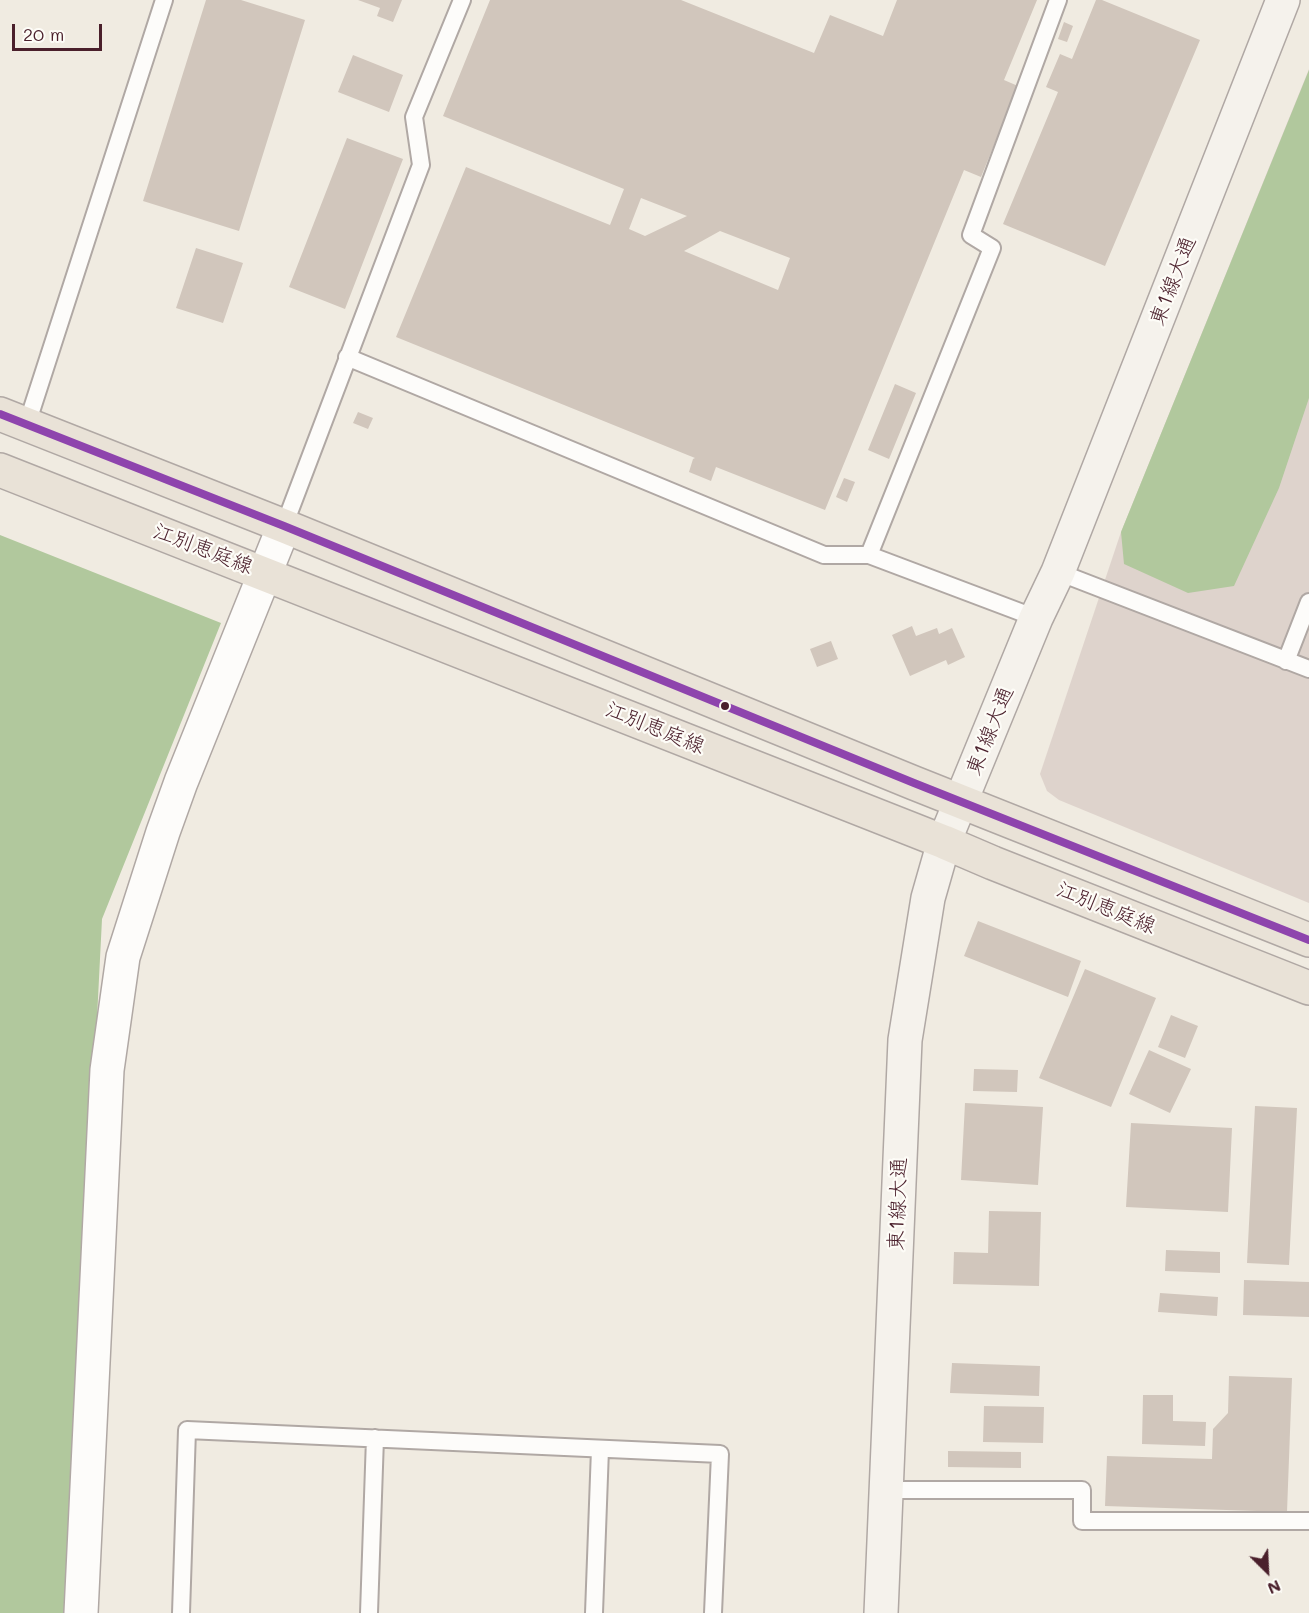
<!DOCTYPE html>
<meta charset="utf-8">
<style>
body{margin:0}
#map{position:relative;width:1309px;height:1613px;overflow:hidden;background:#f0ebe1;font-family:Mali,sans-serif}
canvas{display:block}
.north{position:absolute;left:1237px;top:1541px;width:60px;height:60px;-webkit-text-stroke:4px #fdfcf7;paint-order:stroke;rotate:156deg;font-size:16px;font-weight:700;line-height:24px;text-align:center;color:#4a1f2b}
.north::after{content:'';display:block;margin:auto;width:21px;height:27px;background:#4a1f2b;clip-path:polygon(50% 0,100% 100%,50% 72%,0 100%)}
.scale{position:absolute;left:12px;top:24px;width:90px;height:27px;box-sizing:border-box;border:3px solid #4a1f2b;border-top:0;padding-left:8px;font-size:18px;line-height:21px;white-space:nowrap;color:#4a1f2b;-webkit-text-stroke:4px #fdfcf7;paint-order:stroke}
</style>
<div id="map">
<canvas width="1309" height="1613"></canvas>
<div class="north">N</div>
<div class="scale">20 m</div>
</div>
<script>
const c = document.querySelector('canvas').getContext('2d');
c.lineJoin = 'round';
function paint(path, color) {
  c.fillStyle = color;
  c.fill(path, 'evenodd');
}
function stroke(path, color, width, dash) {
  c.strokeStyle = color;
  c.lineWidth = width;
  c.lineCap = dash ? 'butt' : 'round';
  c.setLineDash(dash || []);
  c.stroke(path);
}
function drawText(font, color, halo, rows, align = 'center') {
  c.font = font + ' Mali,"Klee One",sans-serif';
  c.lineWidth = 4.5;
  c.setLineDash([]);
  c.textBaseline = 'middle';
  c.strokeStyle = halo;
  c.fillStyle = color;
  for (const [text, x, y, turn = 0] of rows) {
    c.save();
    c.translate(x, y);
    c.rotate((+turn || 0) * Math.PI / 180);
    c.textAlign = isNaN(turn) ? turn : align;
    if (halo) c.strokeText(text, 0, 0);
    c.fillText(text, 0, 0);
    c.restore();
  }
}
paint(new Path2D(`
 M1309 69V903L1059 800 1047 791 1040 774 1121 532Z`), '#ded3cc');
paint(new Path2D(`
 M1309 70V398L1279 488 1234 586 1188 593 1124 564 1121 532Z
 M0 535 221 623 102 919 67 1613H0Z`), '#b1c89d');
paint(new Path2D(`
 M206 0H241L305 20 239 231 143 201Z
 M358 0H402L393 22 377 16 380 8Z
 M490 0H681L814 53 830 15 883 36 897 0H1037L1004 80 1018 86 981 177 964 170 825 510 716 467 711 481 689 472 693 459 695 458 396 337 466 167 610 225 624 189 443 116ZM641 198 687 216 645 236 629 229ZM720 231 790 258 778 290 684 251Z
 M1096 0H1102L1200 40 1105 266 1003 224 1058 92 1046 87 1060 54 1072 59Z
 M1064 22 1073 26 1067 42 1058 39Z
 M353 55 403 75 389 112 338 92Z
 M347 138 403 159 345 309 289 287Z
 M196 248 243 263 223 323 176 308Z
 M895 384 916 393 889 459 868 450Z
 M358 412 373 418 368 429 353 423Z
 M844 478 855 482 847 502 836 497Z
 M912 626 916 636 937 628 939 634 952 628 965 657 948 665 946 660 910 676 892 635Z
 M831 641 838 659 817 667 810 649Z
 M978 921 1081 961 1068 997 964 956Z
 M1085 969 1156 998 1111 1107 1039 1078Z
 M1171 1015 1198 1026 1185 1058 1158 1047Z
 M1149 1050 1191 1069 1170 1113 1129 1094Z
 M974 1069 1018 1070 1017 1092 973 1091Z
 M965 1103 1043 1107 1038 1185 961 1180Z
 M1255 1106 1297 1108 1289 1265 1247 1263Z
 M1131 1123 1232 1128 1228 1212 1126 1207Z
 M989 1211 1041 1212 1039 1286 953 1284 954 1252 988 1253Z
 M1166 1250 1220 1252V1273L1165 1271Z
 M1244 1280 1309 1282V1317L1243 1315Z
 M1160 1293 1218 1297 1217 1316 1158 1312Z
 M952 1363 1040 1366 1039 1396 950 1393Z
 M1229 1376 1292 1378 1287 1512 1105 1506 1107 1456 1212 1459 1213 1429 1228 1413Z
 M1143 1395H1173V1421L1206 1422 1205 1446 1142 1444Z
 M984 1406 1044 1407 1043 1443 983 1442Z
 M948 1451 1021 1452V1468L948 1467Z`), '#d1c6bc');
const lane = new Path2D(`
 M347 357 824 555H869L1036 618
 M27 424 164 0
 M284 526 421 165 414 117 462 0
 M869 555 992 248 971 235 1058 0
 M1058 572 1309 669
 M1286 661 1309 602
 M886 1490H1082V1521H1309
 M181 1613 187 1430 720 1454 713 1613
 M369 1613 375 1438
 M594 1613 600 1449`);
const street = new Path2D(`
 M81 1613 107 1070 123 957 163 832 181 782 284 526`);
const secondary = new Path2D(`
 M881 1613 905 1040 928 898 944 842 1036 618 1058 572 1283 0`);
const primary = new Path2D(`
 M0 414 284 526 914 783 1309 940
 M0 470 944 842 993 863 1309 988`);
stroke(lane, '#b0a8a4', 20);
stroke(street, '#b0a8a4', 36);
stroke(secondary, '#b0a8a4', 36);
stroke(primary, '#b0a8a4', 36);
stroke(lane, '#fdfcfa', 16);
stroke(street, '#fdfcfa', 33);
stroke(secondary, '#f5f2ec', 33);
stroke(primary, '#e9e2d7', 33);
stroke(new Path2D(`
 M0 414 284 526 914 783 1309 940`), '#8e44ad', 8);
for (const [x, y, r, color] of [
 [725,706,5,"#4a1f2b"]
]) {
  const dot = new Path2D();
  dot.arc(x, y, r, 0, 2 * Math.PI);
  c.fillStyle = color;
  c.fill(dot);
  stroke(dot, '#fdfcf7', 2);
}
drawText('21px', '#4a1f2b', '#fdfcf7', [
 ["東1線大通",1173,281,-69],
 ["江別恵庭線",203,549,21],
 ["江別恵庭線",655,728,22],
 ["東1線大通",990,731,-68],
 ["江別恵庭線",1106,908,22],
 ["東1線大通",898,1204,-88]
]);
</script>
